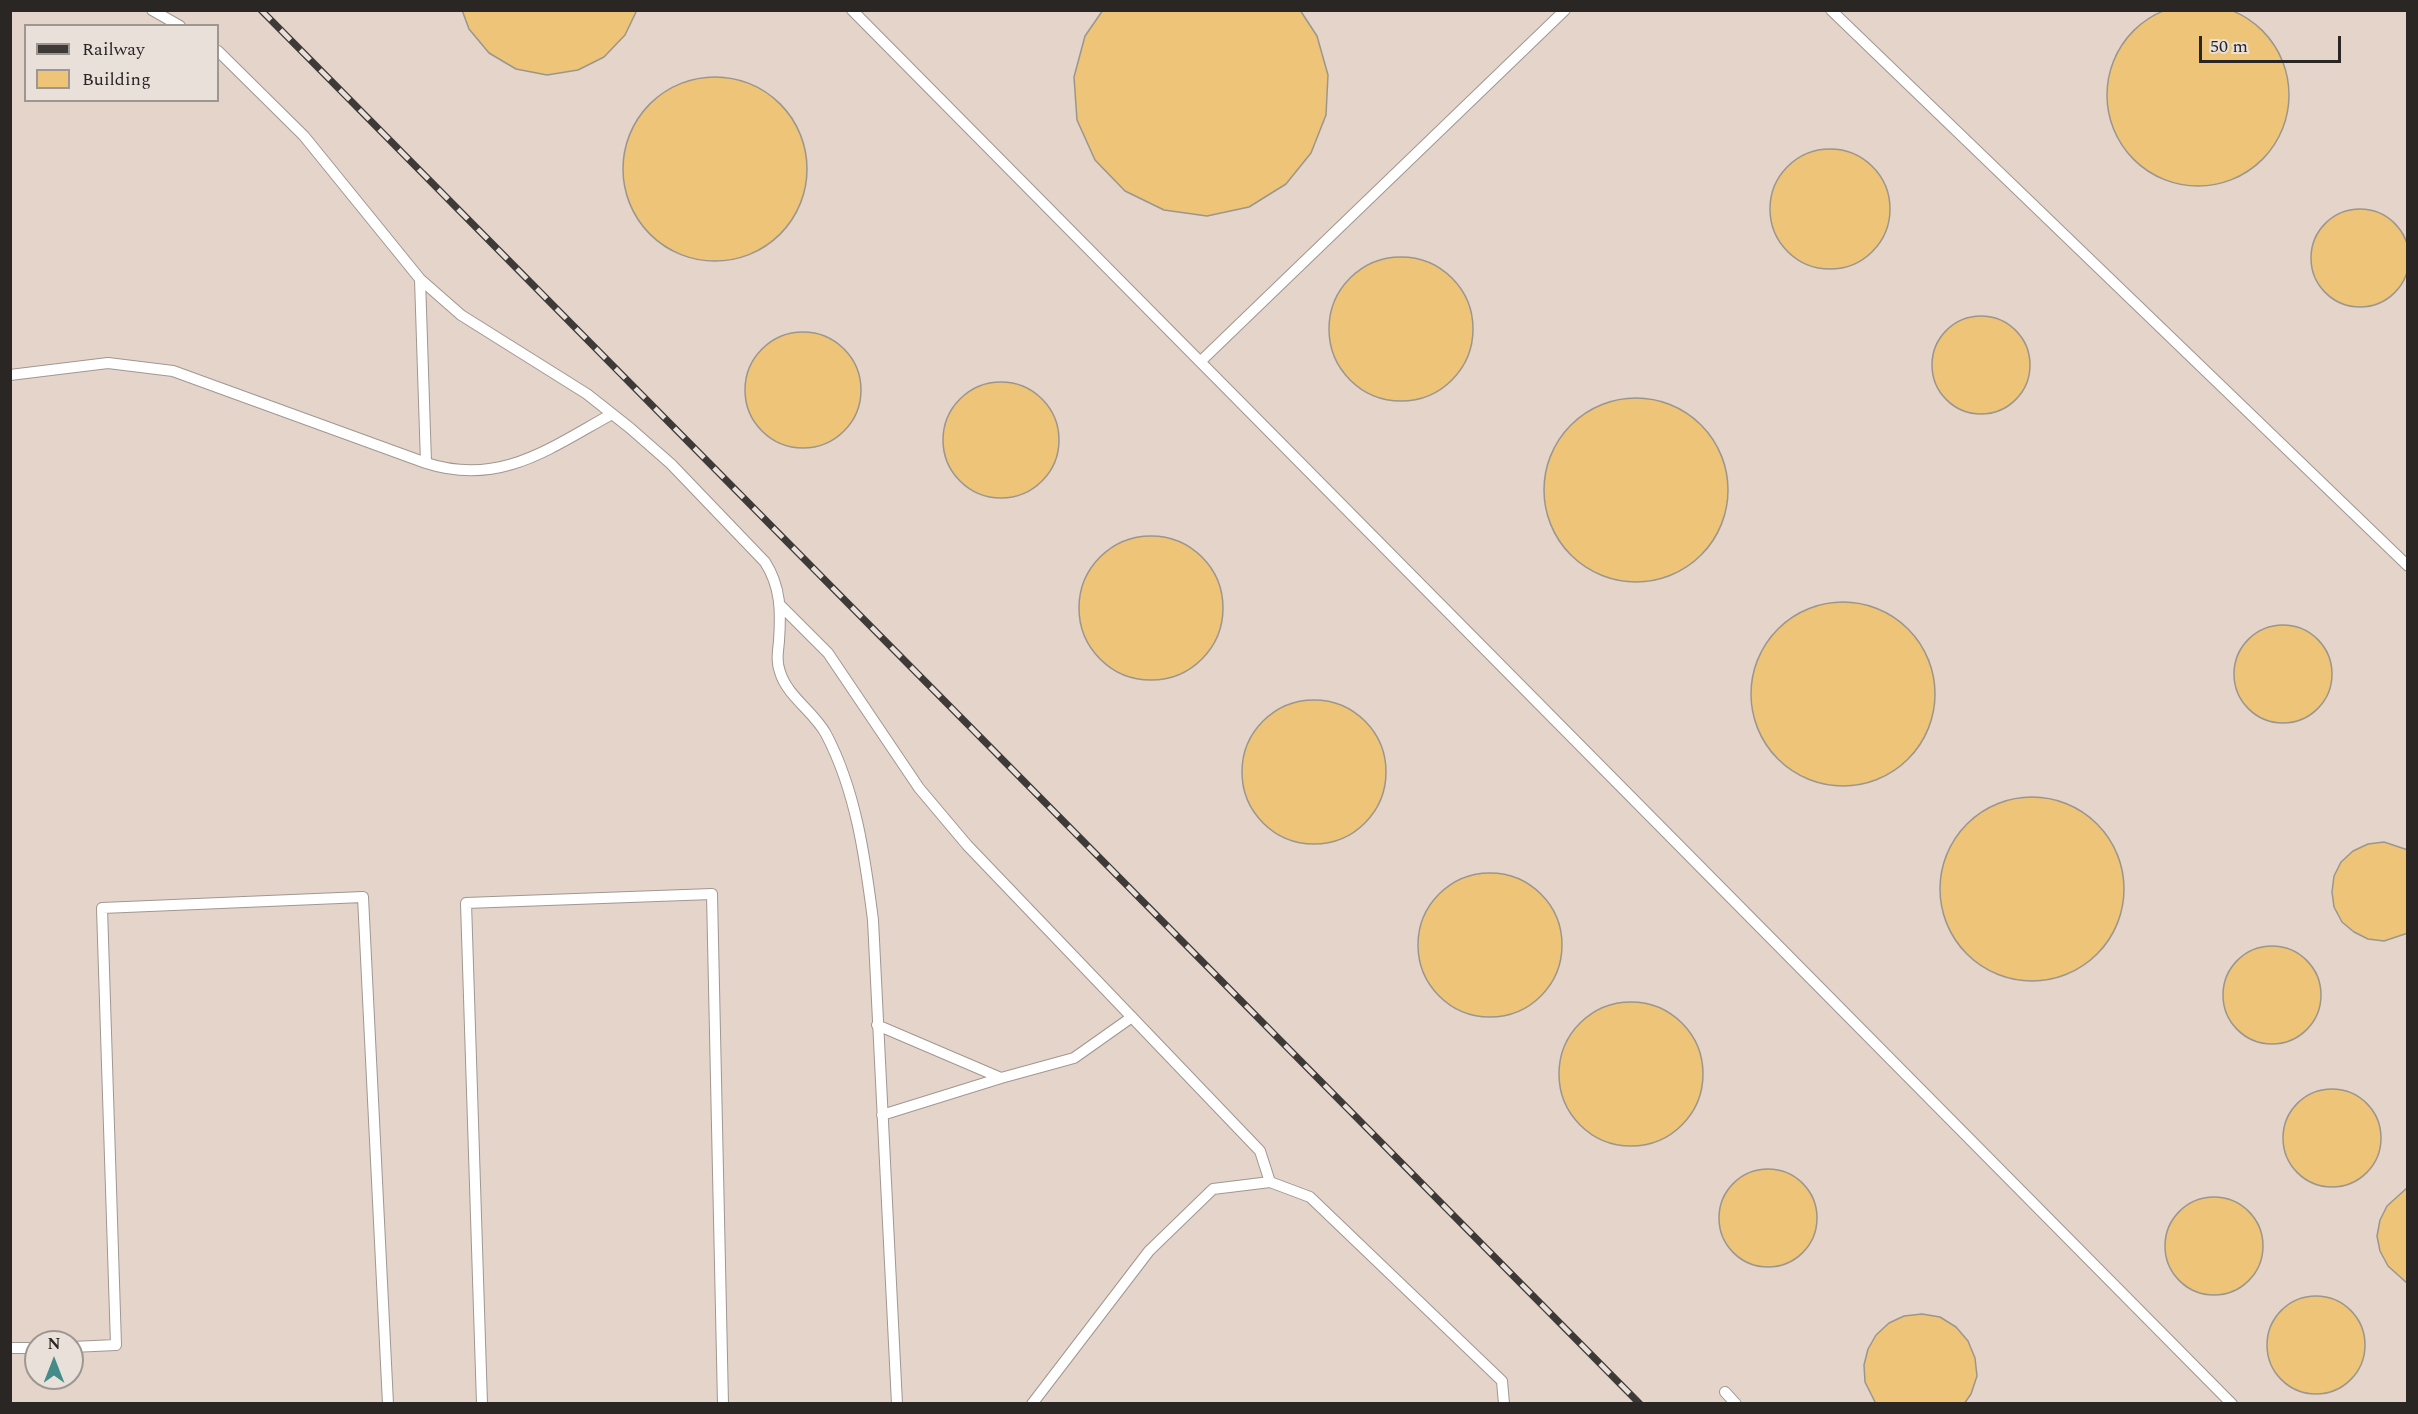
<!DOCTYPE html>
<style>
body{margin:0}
#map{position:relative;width:2418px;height:1414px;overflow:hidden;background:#eae0da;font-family:Spectral,serif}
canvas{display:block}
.frame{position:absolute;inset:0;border:12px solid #292624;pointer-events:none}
.legend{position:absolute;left:24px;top:24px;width:195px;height:78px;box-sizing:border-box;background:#eae0da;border:2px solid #9d9691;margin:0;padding:8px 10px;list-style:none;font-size:18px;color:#292624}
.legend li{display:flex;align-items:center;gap:12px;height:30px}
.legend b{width:30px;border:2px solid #9d9691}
.north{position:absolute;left:24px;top:1330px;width:60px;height:60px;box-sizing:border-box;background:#eae0da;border:2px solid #9d9691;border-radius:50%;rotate:0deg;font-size:16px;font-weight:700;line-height:24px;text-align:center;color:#292624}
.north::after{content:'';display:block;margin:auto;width:21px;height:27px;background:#448c8a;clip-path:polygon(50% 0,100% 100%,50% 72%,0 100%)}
.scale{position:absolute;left:2199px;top:36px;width:142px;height:27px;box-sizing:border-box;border:3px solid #292624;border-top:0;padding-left:8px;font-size:18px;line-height:21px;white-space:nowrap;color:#292624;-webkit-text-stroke:4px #eae0da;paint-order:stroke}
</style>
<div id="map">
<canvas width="2418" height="1414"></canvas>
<div class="frame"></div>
<ul class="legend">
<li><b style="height:8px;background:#3e3a38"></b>Railway</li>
<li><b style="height:16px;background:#edc478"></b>Building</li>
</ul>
<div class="north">N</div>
<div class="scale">50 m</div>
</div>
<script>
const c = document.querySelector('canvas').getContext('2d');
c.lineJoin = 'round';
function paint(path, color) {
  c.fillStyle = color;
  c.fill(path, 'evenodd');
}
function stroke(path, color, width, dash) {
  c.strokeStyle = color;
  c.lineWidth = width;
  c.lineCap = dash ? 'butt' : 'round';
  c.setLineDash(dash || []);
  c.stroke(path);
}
paint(new Path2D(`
 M11 11H2407V1403H11ZM26 26H218V100H26ZM36 1342H72V1378H36Z`), '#e5d4ca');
const building = new Path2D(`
 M2107 95a91 91 0 1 1 182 0a91 91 0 1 1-182 0Z
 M462 10H637L625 35 604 57 578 70 547 75 516 69 489 53 469 29Z
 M1103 10H1300L1317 36 1328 75 1326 115 1311 153 1286 184 1249 207 1207 216 1164 210 1125 191 1095 160 1077 120 1074 77 1085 36Z
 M623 169a92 92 0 1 1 184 0a92 92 0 1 1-184 0Z
 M1770 209a60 60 0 1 1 120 0a60 60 0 1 1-120 0Z
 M2311 258a49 49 0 1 1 98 0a49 49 0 1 1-98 0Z
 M1329 329a72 72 0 1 1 144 0a72 72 0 1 1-144 0Z
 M1932 365a49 49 0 1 1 98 0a49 49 0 1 1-98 0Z
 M745 390a58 58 0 1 1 116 0a58 58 0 1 1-116 0Z
 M943 440a58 58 0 1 1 116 0a58 58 0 1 1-116 0Z
 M1544 490a92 92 0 1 1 184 0a92 92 0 1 1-184 0Z
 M1079 608a72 72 0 1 1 144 0a72 72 0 1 1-144 0Z
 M1751 694a92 92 0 1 1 184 0a92 92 0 1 1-184 0Z
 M2234 674a49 49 0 1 1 98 0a49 49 0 1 1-98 0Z
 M1242 772a72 72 0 1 1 144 0a72 72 0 1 1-144 0Z
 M1940 889a92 92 0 1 1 184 0a92 92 0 1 1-184 0Z
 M2384 842 2408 850V933L2384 941 2368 939 2354 932 2342 922 2334 907 2332 892 2334 876 2341 862 2353 851 2368 844Z
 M1418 945a72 72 0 1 1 144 0a72 72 0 1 1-144 0Z
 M2223 995a49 49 0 1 1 98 0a49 49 0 1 1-98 0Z
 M1559 1074a72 72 0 1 1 144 0a72 72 0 1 1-144 0Z
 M2283 1138a49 49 0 1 1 98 0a49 49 0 1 1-98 0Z
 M1719 1218a49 49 0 1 1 98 0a49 49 0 1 1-98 0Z
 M2408 1187V1284L2388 1266 2380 1251 2377 1236 2380 1220 2387 1206Z
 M2165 1246a49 49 0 1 1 98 0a49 49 0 1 1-98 0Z
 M2267 1345a49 49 0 1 1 98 0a49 49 0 1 1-98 0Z
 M1922 1314 1940 1317 1956 1327 1968 1341 1975 1358 1977 1376 1971 1394 1964 1404H1876L1865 1382 1864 1365 1868 1349 1876 1335 1889 1323 1904 1316Z`);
paint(building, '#edc478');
stroke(building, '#9b968d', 1.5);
const service = new Path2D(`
 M152 10 180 26
 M852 10 2232 1404
 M1831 10 2408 566
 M218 51 304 136 420 279 461 315 587 394 630 428 671 464 765 562C781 587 781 612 779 641 778 652 776 661 780 672 787 696 814 712 826 734 856 791 865 857 873 920L897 1404
 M420 279 426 463
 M1201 361 1565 10
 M10 375 108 363 173 371 426 463C500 487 550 448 612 414
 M780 605 828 653 919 788 967 845 1260 1151 1270 1182
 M877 1025 1001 1078 882 1115
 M1001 1078 1074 1058 1132 1017
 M72 1347 116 1345 102 908 363 897 388 1404
 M10 1348H36
 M1725 1392 1736 1404
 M482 1404 466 903 712 894 723 1404
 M1032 1404 1149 1251 1213 1189 1270 1182 1310 1197 1502 1381 1504 1404`);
stroke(service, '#a09791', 12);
stroke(service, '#fff', 10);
const rail = new Path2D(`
 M261 10 1640 1404`);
stroke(rail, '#3e3a38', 7);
stroke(rail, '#eae0da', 4.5, [14]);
</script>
